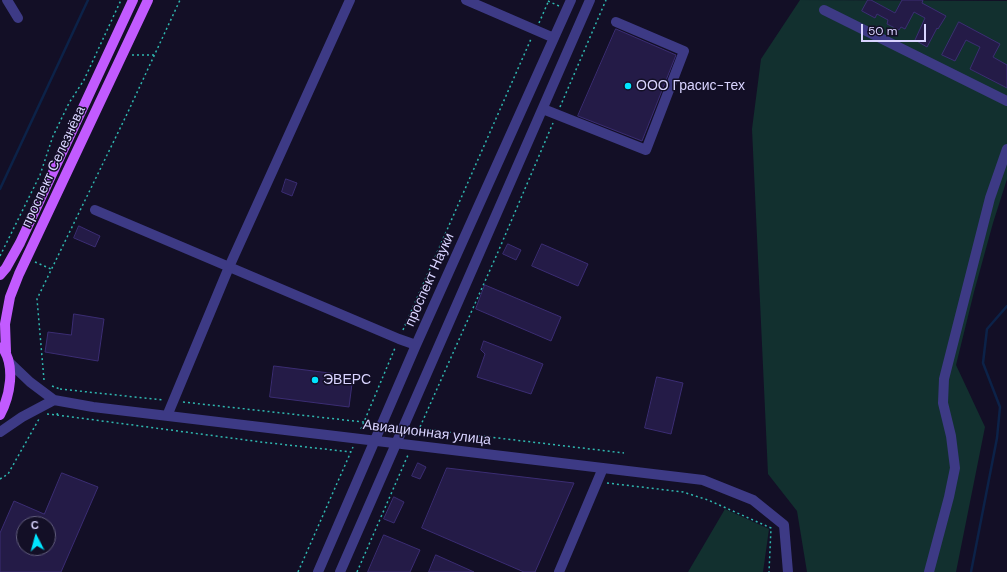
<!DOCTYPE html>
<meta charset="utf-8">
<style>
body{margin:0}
#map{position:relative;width:1007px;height:572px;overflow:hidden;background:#130f26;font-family:"DM Sans",sans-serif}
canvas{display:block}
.north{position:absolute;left:16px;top:516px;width:40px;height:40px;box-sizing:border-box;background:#130f26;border:1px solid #625e7d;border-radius:50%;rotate:354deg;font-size:11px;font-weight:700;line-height:16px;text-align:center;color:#d9d4ff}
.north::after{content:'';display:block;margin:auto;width:14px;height:18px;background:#00e5ff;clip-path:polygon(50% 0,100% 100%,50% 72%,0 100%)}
.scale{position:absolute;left:861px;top:24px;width:65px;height:18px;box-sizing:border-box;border:2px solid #d9d4ff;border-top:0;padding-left:5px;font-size:12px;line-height:14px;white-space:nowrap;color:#d9d4ff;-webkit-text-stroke:3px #130f26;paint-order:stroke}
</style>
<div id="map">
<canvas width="1007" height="572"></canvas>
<div class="north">С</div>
<div class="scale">50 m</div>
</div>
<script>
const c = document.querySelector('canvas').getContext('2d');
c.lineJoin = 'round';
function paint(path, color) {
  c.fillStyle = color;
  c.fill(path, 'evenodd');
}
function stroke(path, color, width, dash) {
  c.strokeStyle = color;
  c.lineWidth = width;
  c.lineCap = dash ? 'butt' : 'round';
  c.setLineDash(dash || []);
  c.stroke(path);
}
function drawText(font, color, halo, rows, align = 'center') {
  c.font = font + ' "DM Sans",sans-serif';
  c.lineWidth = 3;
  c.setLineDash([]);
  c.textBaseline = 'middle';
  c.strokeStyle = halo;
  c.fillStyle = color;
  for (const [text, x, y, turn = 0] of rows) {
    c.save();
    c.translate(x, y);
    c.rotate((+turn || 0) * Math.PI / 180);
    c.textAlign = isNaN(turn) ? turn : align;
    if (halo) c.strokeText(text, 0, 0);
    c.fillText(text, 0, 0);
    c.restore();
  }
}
paint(new Path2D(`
 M800 0 1007 1V179L993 223 974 292 956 365 985 427 956 572H807L797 511 768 474 752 129 761 59Z
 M725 509 769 529 763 572H688Z`), '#12302f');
stroke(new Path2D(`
 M0 189 88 0
 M971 572 997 438 1000 407 983 363 987 329 1007 306`), '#0c2248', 2.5);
const building = new Path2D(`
 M868 0H871L895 13 902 0H923L922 3 946 16 938 29 937 28 927 47 915 40 925 18 914 12 905 29 901 27 899 30 887 24 888 20 877 14 875 18 862 11Z
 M959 22 1000 44 993 57 1007 65V88L970 69 980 47 966 40 955 61 942 55Z
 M616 29 676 55 642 141 578 116Z
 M286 179 297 183 292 196 282 192Z
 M79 226 100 236 95 247 74 238Z
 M508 244 521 250 516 260 503 254Z
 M542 244 588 264 578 286 532 266Z
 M485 285 561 317 551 341 476 309Z
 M74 314 104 319 98 361 45 352 48 332 71 335Z
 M484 341 543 364 531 394 477 377 485 354 481 350Z
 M274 366 353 376 349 407 270 397Z
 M657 377 683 383 671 434 645 428Z
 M418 463 426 467 420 479 412 476Z
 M447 468 574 483 535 572H524L422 528Z
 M62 473 98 487 61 572H0V533L14 501 44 514ZM24 524H48V548H24Z
 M394 497 404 502 394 523 384 519Z
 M384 535 420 550 410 572H368Z
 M436 555 474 572H429Z`);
paint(building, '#241b47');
stroke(building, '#3b2d73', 1);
stroke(new Path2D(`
 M548 1 559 6
 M539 23 549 0
 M132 55H154
 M560 107 606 0
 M0 256 40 175 53 136 69 103 84 80 121 0
 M35 262 51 269
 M403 330 531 39
 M44 380 37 299 127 114 180 0
 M52 386 60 389
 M60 389 163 400
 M183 402 372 423
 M47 414 57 415 58 411
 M57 415 261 442 351 452
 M414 428 624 453
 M361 429 395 348
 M416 436 498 252 553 123
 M0 479 8 474 39 419
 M607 483 683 492 708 500 771 528 769 572
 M298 572 353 447
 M357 572 408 455`), '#2fb8b0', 1.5, [2, 3]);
stroke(new Path2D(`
 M7 0 18 18
 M466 0 554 38
 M824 10 1007 101
 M543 109 646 150 684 51 616 22
 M95 210 399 339 416 345
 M9 362 30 382 54 400 93 407 703 480 753 500 784 525 788 572
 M167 416 229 267 350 0
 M0 432 22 417 54 400
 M318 572 416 345 571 0
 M340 572 590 0
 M559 572 603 468
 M929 572 949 497 955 468 951 436 943 403 944 379 990 198 1007 149`), '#3d3a85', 10);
stroke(new Path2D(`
 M0 275 6 268 20 243 133 0
 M6 352 5 324 10 297 19 274 148 0
 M0 415C10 396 16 366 2 347`), '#c25bff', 10);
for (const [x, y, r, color] of [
 [628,86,4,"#00e5ff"],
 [315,380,4,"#00e5ff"]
]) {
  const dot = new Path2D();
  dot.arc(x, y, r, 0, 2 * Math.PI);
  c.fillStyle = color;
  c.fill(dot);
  stroke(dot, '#130f26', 1.5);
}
drawText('14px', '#d9d4ff', '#130f26', [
 ["ООО Грасис-тех",636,86],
 ["ЭВЕРС",323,380]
], 'left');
drawText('14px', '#d9d4ff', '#130f26', [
 ["проспект Селезнёва",54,167,-65],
 ["проспект Науки",430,280,-66],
 ["Авиационная улица",427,433,7]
]);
</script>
